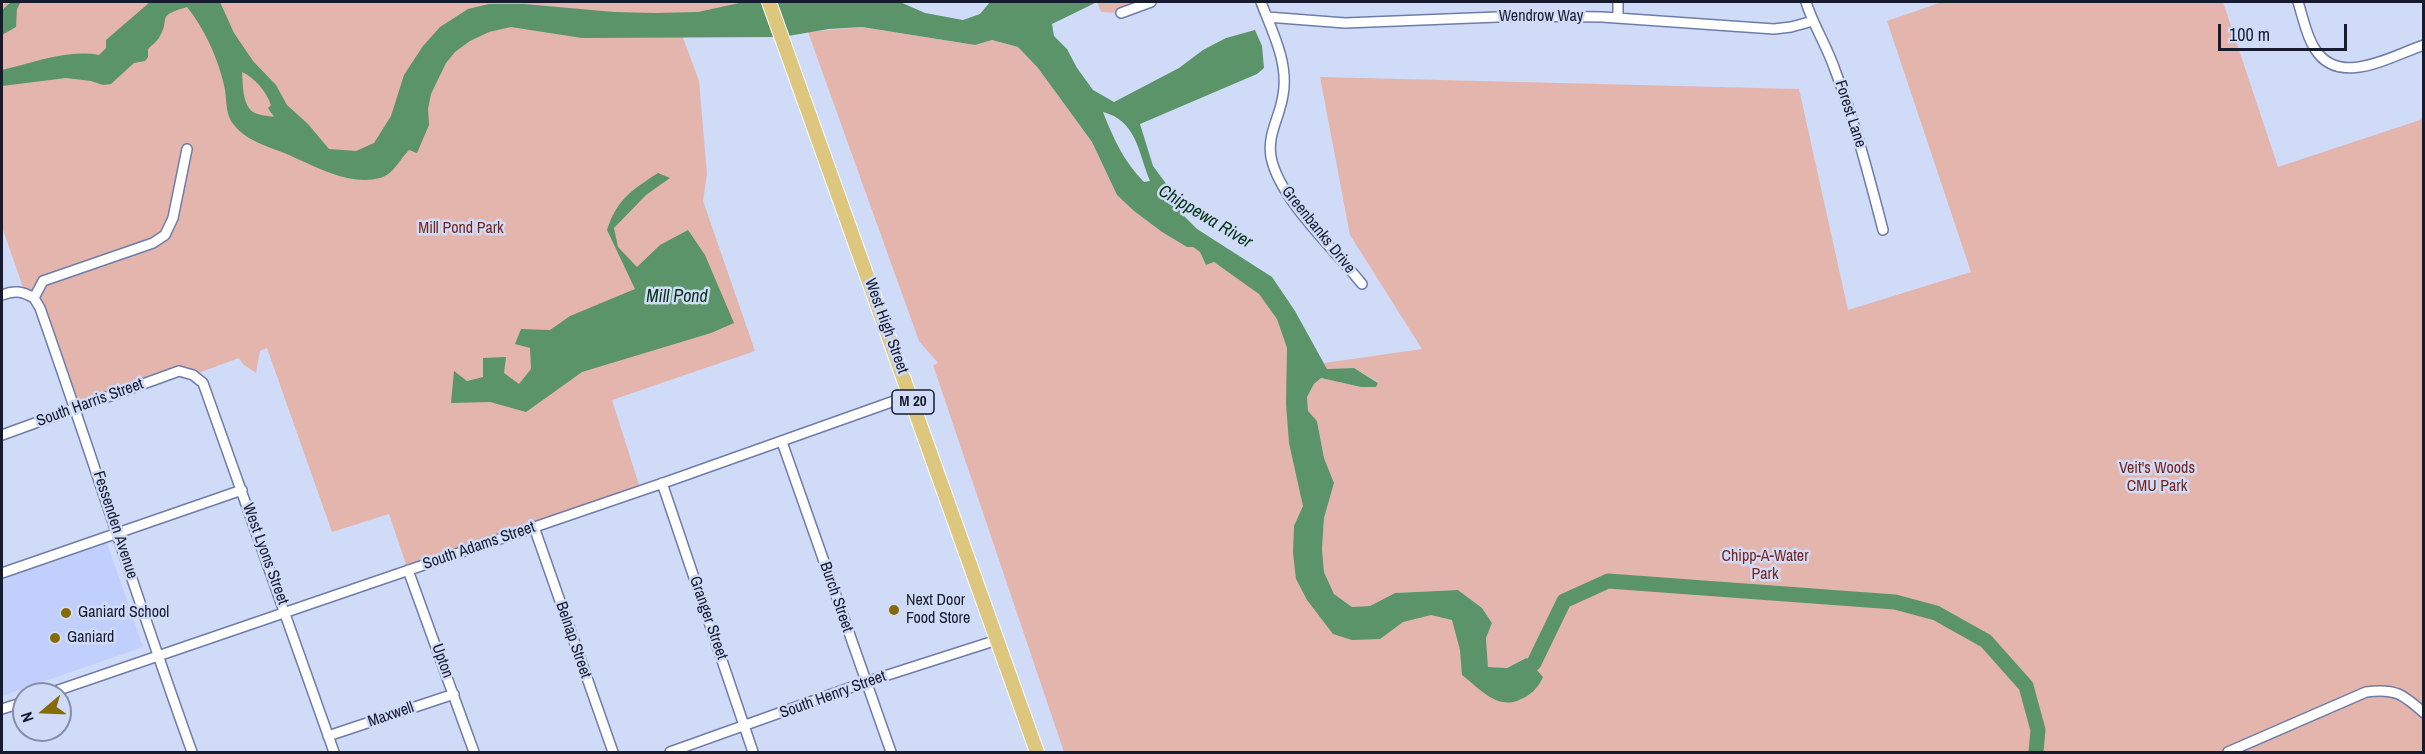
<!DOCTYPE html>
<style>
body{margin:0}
#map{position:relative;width:2425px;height:754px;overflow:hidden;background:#d0dbf8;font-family:"Archivo Narrow",sans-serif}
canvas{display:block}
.frame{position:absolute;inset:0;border:3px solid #161b2d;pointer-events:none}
.north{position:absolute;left:12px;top:682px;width:60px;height:60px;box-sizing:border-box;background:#d0dbf8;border:2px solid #868ea7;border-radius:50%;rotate:251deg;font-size:16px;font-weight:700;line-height:24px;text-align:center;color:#161b2d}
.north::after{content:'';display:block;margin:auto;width:21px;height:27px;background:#856a05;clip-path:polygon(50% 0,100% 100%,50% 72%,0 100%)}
.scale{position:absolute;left:2218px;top:24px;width:129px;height:27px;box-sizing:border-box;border:3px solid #161b2d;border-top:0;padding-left:8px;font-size:18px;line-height:21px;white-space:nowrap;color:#161b2d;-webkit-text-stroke:4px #d0dbf8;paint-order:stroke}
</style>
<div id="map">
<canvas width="2425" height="754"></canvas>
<div class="frame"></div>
<div class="north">N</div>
<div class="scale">100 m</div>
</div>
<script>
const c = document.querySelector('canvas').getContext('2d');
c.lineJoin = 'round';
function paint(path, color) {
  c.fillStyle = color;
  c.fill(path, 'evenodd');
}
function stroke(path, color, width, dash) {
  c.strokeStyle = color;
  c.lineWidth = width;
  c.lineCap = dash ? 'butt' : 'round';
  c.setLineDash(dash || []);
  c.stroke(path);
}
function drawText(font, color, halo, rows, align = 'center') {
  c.font = font + ' "Archivo Narrow",sans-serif';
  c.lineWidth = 5;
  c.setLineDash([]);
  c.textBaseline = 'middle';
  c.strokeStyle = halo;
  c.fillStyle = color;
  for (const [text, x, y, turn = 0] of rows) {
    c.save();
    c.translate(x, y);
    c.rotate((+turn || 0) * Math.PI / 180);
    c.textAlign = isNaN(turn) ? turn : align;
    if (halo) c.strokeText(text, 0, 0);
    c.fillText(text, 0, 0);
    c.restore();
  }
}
paint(new Path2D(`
 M107 543 143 647 2 696V579Z`), '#c0cffb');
paint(new Path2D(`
 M2 2H753L676 19 699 81 707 174 703 201 755 351 612 400 641 491 408 570 389 514 332 532 267 348 260 351 256 373 243 364 239 358 193 375 179 371 76 408 40 308 25 293 2 227Z
 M1097 2H1151L1121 13 1101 12Z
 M1942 2H2223L2278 167 2423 119V752H1064L933 365 938 363 919 341 808 32 862 27 975 45 992 40 1018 47 1038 68 1092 142 1117 195 1134 211 1162 232 1187 247H1193L1200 252 1206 265 1214 262 1219 266 1240 259 1288 305 1303 350 1293 385 1299 444 1311 503 1307 535V563L1313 586 1328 606 1355 616 1390 607 1413 596 1440 598 1462 613 1470 640 1489 681H1511L1531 665 1525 658 1507 668 1488 667 1486 638 1492 623 1482 608 1458 590 1395 593 1370 606 1352 607 1334 594 1324 572 1322 549 1324 518 1334 483 1324 458 1317 421 1308 412 1307 397 1314 384 1321 378 1361 387H1376L1378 382 1354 368 1327 369 1324 363 1422 349 1350 235 1320 77 1799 89 1848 310 1971 272 1887 21Z`), '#e3b5ad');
paint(new Path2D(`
 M11 2H28L20 3 17 9 16 27 2 35V10Z
 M150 2H220L234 33 253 61 276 85 287 105 308 124 329 149 356 151 374 143 391 116 404 75 423 46 440 27 468 9 489 4H524L614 12 655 13 698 12 744 2H900L925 13 963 20 980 14 990 2H1097L1052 24 1054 36 1067 49 1077 68 1093 90 1114 102 1179 68 1203 50 1226 38 1255 30 1262 46 1264 68 1257 74 1140 124 1153 166 1170 189 1181 213 1197 229 1272 277 1295 311 1327 369 1354 368 1378 383 1376 387H1361L1321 378 1314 384 1307 397 1308 411 1317 421 1324 458 1334 483 1324 518 1322 549 1324 572 1334 594 1352 607 1370 606 1395 593 1458 590 1482 608 1492 623 1486 638 1488 667 1507 668 1526 658 1543 677C1538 688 1530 696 1519 700 1497 710 1479 688 1462 675L1460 650 1452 620 1431 615 1403 622 1380 639 1352 640 1333 634 1307 600 1296 579 1293 553 1294 526 1303 506 1289 443 1286 404 1287 348 1277 319 1259 294 1214 262 1206 265 1200 252 1193 247H1187L1162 232 1134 211 1117 195 1092 142 1038 68 1018 47 992 40 975 45 862 27 829 29 782 37 582 38 511 27 489 32 470 41 455 52 446 63 431 94 428 109 429 125 417 153 409 150C400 159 393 175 380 178 350 186 316 167 289 155 268 146 244 141 231 121 225 110 227 97 224 85 218 58 204 28 187 7 154 17 172 17 159 38 156 42 151 46 148 49V57L145 61 134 63 111 84 103 85 91 81 66 78 2 86V70C33 63 67 49 99 55L106 48V40ZM242 72C255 78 266 91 271 105L268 108 274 117C268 116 259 115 255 113 242 107 243 84 242 72ZM1103 112C1137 121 1138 152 1150 181L1144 182C1124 162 1113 138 1103 112Z
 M658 173 670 178 646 195 614 228 618 247 637 267 660 245 688 230 705 255 734 323 711 333 582 372 526 412 490 402 451 403 454 371 467 381 483 377V358L506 357 504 373 519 384 531 369 530 348 515 344 521 329 550 330 570 316 635 289 607 230C617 199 632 190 658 173Z`), '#5b9468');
stroke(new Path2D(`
 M1516 677 1534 663 1564 601 1608 581 1895 602 1936 613 1986 641 2026 686 2038 730 2036 752`), '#5b9468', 15);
const minor = new Path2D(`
 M1261 2C1272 31 1289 63 1283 95 1280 117 1267 134 1271 157 1279 199 1335 250 1362 284
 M1806 2C1813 25 1827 46 1835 70 1855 122 1869 176 1883 230
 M2298 2C2303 17 2306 36 2315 49 2339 88 2391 56 2424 45
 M1121 13 1151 2
 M1267 17 1345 23 1523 16 1602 17 1774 29 1791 27 1813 21
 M1618 17V2
 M2 295C14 290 22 291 34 298
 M34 298 40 308C92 456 139 605 192 752
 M34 298 43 281 153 243 165 235 173 218 187 149
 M2 435 179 371 193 375 203 383 334 752
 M782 442 891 752
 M662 483 753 752
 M534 527 613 752
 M408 570 474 752
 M2 573 242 490
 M47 694 669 481 911 395
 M2 709 24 702
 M328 736 454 694
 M670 752 866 682 997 640
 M2228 752 2366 692C2395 688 2403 694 2424 713`);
const primary = new Path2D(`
 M769 2 1037 752`);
stroke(minor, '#6e7ca9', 12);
stroke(primary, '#fff', 16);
stroke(minor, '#fff', 9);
stroke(primary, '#ddc77e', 14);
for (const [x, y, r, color] of [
 [894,610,6,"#856a05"],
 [66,613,6,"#856a05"],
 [55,638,6,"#856a05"]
]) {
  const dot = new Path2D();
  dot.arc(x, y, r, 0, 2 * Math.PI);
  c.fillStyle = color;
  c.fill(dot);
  stroke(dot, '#d0dbf8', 2);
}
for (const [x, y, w] of [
 [913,402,42]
]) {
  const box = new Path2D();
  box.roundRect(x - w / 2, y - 12, w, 24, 4.5);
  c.fillStyle = '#d0dbf8';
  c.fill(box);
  stroke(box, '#161b2d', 1.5);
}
drawText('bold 15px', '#161b2d', null, [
 ["M 20",913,402]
]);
drawText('16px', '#161b2d', '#d0dbf8', [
 ["Wendrow Way",1541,17],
 ["Forest Lane",1850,114,72],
 ["Greenbanks Drive",1318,230,51],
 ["West High Street",886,326,70],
 ["South Harris Street",90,403,-20],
 ["Fessenden Avenue",115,525,72],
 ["South Adams Street",479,546,-19],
 ["West Lyons Street",265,554,70],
 ["Burch Street",836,597,71],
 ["Granger Street",708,618,71],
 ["Belnap Street",573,640,71],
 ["Upton",442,661,70],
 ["South Henry Street",833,695,-20],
 ["Maxwell",391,715,-19]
]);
drawText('16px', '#792419', '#d0dbf8', [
 ["Mill Pond Park",461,229],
 ["Veit's Woods",2157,469],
 ["CMU Park",2157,487],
 ["Chipp-A-Water",1765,557],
 ["Park",1765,575]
]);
drawText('16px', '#161b2d', '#d0dbf8', [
 ["Next Door",906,601],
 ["Food Store",906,619],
 ["Ganiard School",78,613],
 ["Ganiard",67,638]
], 'left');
drawText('italic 18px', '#053416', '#d0dbf8', [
 ["Chippewa River",1205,217,31],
 ["Mill Pond",677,297]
]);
</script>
